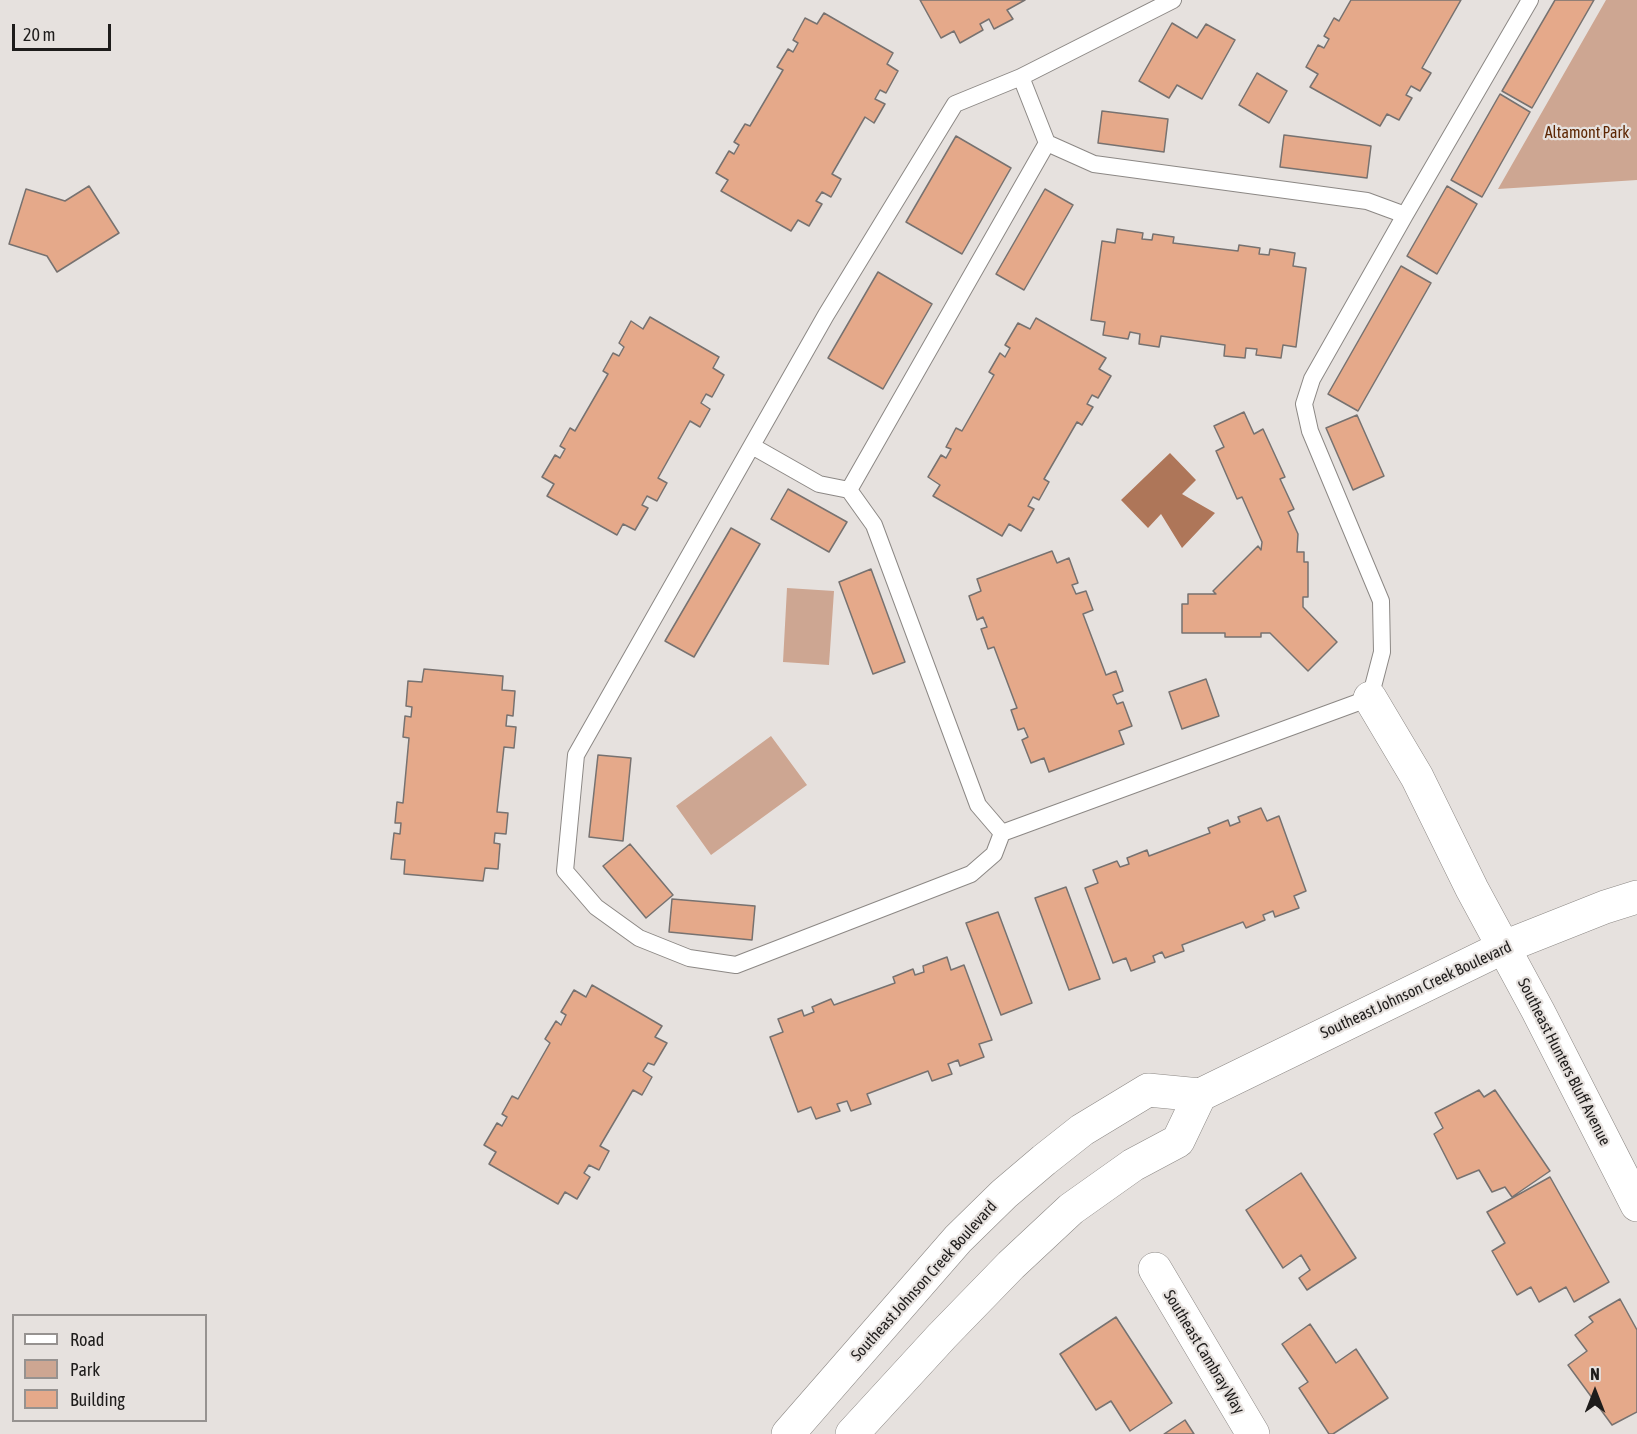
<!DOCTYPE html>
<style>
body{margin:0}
#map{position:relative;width:1637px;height:1434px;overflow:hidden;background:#e6e1de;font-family:"Asap Condensed",sans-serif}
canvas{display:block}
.legend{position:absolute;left:12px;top:1314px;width:195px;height:108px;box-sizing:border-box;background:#e6e1de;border:2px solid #969290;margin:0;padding:8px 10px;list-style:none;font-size:18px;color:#1e1c1b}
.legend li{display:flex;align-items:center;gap:12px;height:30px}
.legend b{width:30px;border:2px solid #969290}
.north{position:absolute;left:1565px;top:1362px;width:60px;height:60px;-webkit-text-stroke:4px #e6e1de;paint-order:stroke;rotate:0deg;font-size:16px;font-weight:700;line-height:24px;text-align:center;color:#1e1c1b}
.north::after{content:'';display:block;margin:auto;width:21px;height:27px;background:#1e1c1b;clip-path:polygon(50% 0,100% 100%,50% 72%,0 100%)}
.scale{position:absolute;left:12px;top:24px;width:99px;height:27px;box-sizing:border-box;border:3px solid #1e1c1b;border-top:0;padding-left:8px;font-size:18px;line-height:21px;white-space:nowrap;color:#1e1c1b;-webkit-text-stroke:4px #e6e1de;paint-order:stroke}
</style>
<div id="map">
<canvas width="1637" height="1434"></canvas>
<ul class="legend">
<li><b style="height:8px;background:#fff"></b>Road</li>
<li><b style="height:16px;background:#cda692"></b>Park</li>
<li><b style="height:16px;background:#e5a98a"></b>Building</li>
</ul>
<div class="north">N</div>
<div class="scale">20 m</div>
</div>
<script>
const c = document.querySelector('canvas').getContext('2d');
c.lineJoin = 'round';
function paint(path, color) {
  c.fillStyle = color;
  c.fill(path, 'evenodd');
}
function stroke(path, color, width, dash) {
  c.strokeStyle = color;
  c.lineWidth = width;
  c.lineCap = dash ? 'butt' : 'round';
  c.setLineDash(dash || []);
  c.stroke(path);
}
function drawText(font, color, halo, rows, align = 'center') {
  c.font = font + ' "Asap Condensed",sans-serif';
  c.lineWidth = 4.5;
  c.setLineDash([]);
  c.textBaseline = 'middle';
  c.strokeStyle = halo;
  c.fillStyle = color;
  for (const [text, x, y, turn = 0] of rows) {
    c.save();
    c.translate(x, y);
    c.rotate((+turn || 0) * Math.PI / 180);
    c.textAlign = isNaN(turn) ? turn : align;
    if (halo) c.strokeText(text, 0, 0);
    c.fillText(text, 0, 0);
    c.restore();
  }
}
paint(new Path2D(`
 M1606 0H1637V180L1498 189Z
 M787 588 834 591 829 665 783 662Z
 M771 736 807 785 711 855 676 806Z`), '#cda692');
paint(new Path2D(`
 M1170 453 1196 480 1182 494 1215 513 1182 548 1161 514 1148 528 1121 500Z`), '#ae7659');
const building = new Path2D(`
 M920 0H1025L1007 10 1013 19 994 29 989 19 980 24 983 30 960 43 954 31 941 38Z
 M1351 0H1461L1422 68 1431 73 1420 91 1411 86 1406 95 1412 98 1399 120 1387 114 1380 126 1310 87 1318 74 1306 67 1318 45 1324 48 1329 39 1324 36 1334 18 1339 21Z
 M1555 0H1594L1532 108 1502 91Z
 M824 13 893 53 887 64 898 71 886 93 880 90 875 99 885 104 874 123 865 117 832 174 841 179 831 197 822 192 816 201 822 204 809 226 798 220 791 231 721 191 728 180 716 173 729 151 734 154 739 145 734 142 745 124 750 126 783 70 777 67 788 49 793 52 798 43 793 40 805 18 817 24Z
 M1172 23 1197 38 1206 24 1235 40 1202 99 1177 85 1169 98 1139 81Z
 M1257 73 1287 91 1269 123 1239 105Z
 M1500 94 1530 112 1482 197 1451 180Z
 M1102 111 1168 119 1164 152 1098 143Z
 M1284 135 1371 146 1367 178 1280 167Z
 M956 136 1011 168 962 254 906 222Z
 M89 186 119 233 57 272 47 256 9 244 26 189 65 201Z
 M1447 186 1477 204 1437 274 1407 256Z
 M1045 189 1073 205 1024 290 996 274Z
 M1117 229 1143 233 1142 239 1152 240 1153 234 1174 237 1173 243 1238 251 1239 245 1260 248 1259 254 1269 255 1270 249 1295 253 1293 266 1306 268 1296 347 1283 345 1281 358 1256 355 1257 349 1246 348 1245 358 1224 356 1225 345 1161 336 1159 347 1139 344 1140 334 1130 332 1128 339 1103 335 1105 322 1091 320 1102 241 1115 243Z
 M1401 266 1431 283 1358 411 1328 394Z
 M878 272 932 304 883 389 828 358Z
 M650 317 719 357 713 368 724 375 712 397 706 394 701 403 710 409 700 427 690 421 658 478 667 483 657 501 647 496 642 505 648 508 635 530 623 524 617 535 547 496 554 484 542 477 555 455 560 458 565 449 560 446 570 428 575 431 608 374 603 371 613 353 619 356 624 347 619 343 631 321 643 329Z
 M1036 318 1106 358 1099 369 1111 376 1098 398 1092 395 1087 404 1093 407 1082 425 1077 422 1044 479 1049 482 1039 500 1033 497 1028 506 1034 509 1021 531 1009 524 1002 536 933 496 940 485 928 477 941 455 946 458 951 449 946 447 956 428 962 431 994 375 989 372 1000 353 1005 357 1010 348 1005 345 1018 323 1030 329Z
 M1244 412 1254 434 1263 429 1285 477 1280 479 1294 509 1288 512 1298 534 1297 552H1304V562H1308V597H1303V607L1337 642 1308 671 1270 633H1261V637H1225V633H1182V604H1188V594H1216L1213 591 1258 546 1261 550 1262 542 1242 497 1237 499 1216 451 1224 447 1214 426Z
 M1357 415 1384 476 1353 490 1326 428Z
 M788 489 847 522 829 552 771 519Z
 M731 528 760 544 694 657 665 641Z
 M1052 551 1057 563 1069 558 1078 583 1072 585 1076 594 1086 591 1093 610 1083 614 1106 675 1116 671 1123 691 1113 695 1117 704 1123 702 1132 726 1119 731 1124 744 1049 772 1044 758 1031 763 1022 740 1028 737 1024 728 1018 730 1011 710 1017 708 994 647 988 649 981 629 987 627 983 617 977 620 969 596 981 591 977 579Z
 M871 569 905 662 873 674 839 582Z
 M424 669 503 676 502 690 515 691 513 716 507 715 506 726 516 727 514 748 504 747 497 812 508 813 506 834 495 833 494 843 500 844 498 869 485 868 483 881 404 874 405 860 391 859 394 833 400 834 401 823H395L397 802 403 803 409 738 403 737 405 716 411 717 412 707 406 706 408 681 422 682Z
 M1206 679 1219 716 1182 729 1169 692Z
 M598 755 631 758 623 841 589 837Z
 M1261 808 1267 821 1279 816 1306 891 1294 896 1299 908 1275 917 1273 911 1263 915 1265 920 1246 928 1243 922 1182 945 1184 951 1165 958 1162 952 1153 956 1155 962 1131 971 1126 958 1113 963 1085 888 1098 883 1093 870 1117 861 1120 867 1129 864 1127 858 1147 850 1149 856 1210 833 1208 828 1228 820 1230 826 1240 822 1238 817Z
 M630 844 673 895 646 918 603 866Z
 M1066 887 1100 979 1069 990 1035 898Z
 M672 899 755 906 752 940 669 932Z
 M998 912 1032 1003 1001 1015 966 923Z
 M947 957 951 970 964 965 992 1040 979 1044 984 1057 960 1066 958 1060 948 1064 952 1074 932 1081 928 1071 867 1094 871 1104 851 1111 847 1101 837 1104 840 1111 816 1119 811 1107 798 1112 770 1037 783 1032 778 1019 802 1010 804 1016 814 1012 812 1007 831 999 834 1005 895 983 893 977 913 969 915 975 924 972 923 966Z
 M592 985 662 1026 655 1037 667 1043 654 1065 648 1063 643 1071 652 1077 642 1095 633 1090 600 1146 609 1151 599 1170 589 1165 584 1173 590 1177 577 1199 565 1192 558 1204 489 1164 496 1152 484 1145 497 1123 502 1126 507 1117 502 1114 512 1096 518 1099 550 1043 545 1039 556 1021 561 1025 566 1015 561 1012 574 990 586 997Z
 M1479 1090 1484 1097 1495 1090 1550 1171 1512 1197 1505 1187 1492 1192 1479 1170 1457 1179 1434 1134 1443 1128 1435 1113Z
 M1301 1173 1356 1258 1307 1290 1299 1278 1310 1270 1301 1255 1283 1268 1246 1210Z
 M1550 1177 1609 1282 1574 1302 1566 1287 1539 1302 1531 1287 1517 1295 1492 1251 1505 1243 1487 1212Z
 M1620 1299 1637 1330V1412L1612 1425 1568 1365 1587 1351 1575 1335 1593 1322 1589 1317Z
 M1116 1317 1172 1403 1130 1431 1111 1401 1096 1410 1060 1354Z
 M1310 1324 1336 1363 1356 1349 1388 1398 1333 1434H1329L1299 1388 1308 1382 1282 1344Z
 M1185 1420 1194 1434H1164Z`);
paint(building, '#e5a98a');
stroke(building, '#777270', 1.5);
const service = new Path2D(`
 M1173 0 1021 77 1047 143 849 490 874 525 978 805 1002 833 1370 698 1382 652 1381 601 1310 431 1304 404 1312 379 1405 215 1530 0
 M1047 143 1094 164 1367 201 1405 215
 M752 446 819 484 849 490
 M1002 833 994 854 971 874 736 965 689 958 639 938 596 907 565 871 576 755 826 315 955 104 1021 77`);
const minor = new Path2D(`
 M1370 698 1417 777 1472 889 1538 1011 1637 1205
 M1155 1269 1253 1434`);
const tertiary = new Path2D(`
 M788 1434 958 1239 1004 1194 1044 1160 1082 1130 1148 1090 1200 1095 1504 947 1605 907 1637 897
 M852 1434 942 1336 1011 1265 1071 1209 1133 1165 1178 1141 1200 1095`);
stroke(service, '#8c8885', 18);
stroke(minor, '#8c8885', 34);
stroke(tertiary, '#8c8885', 34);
stroke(service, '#fff', 16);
stroke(minor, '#fff', 33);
stroke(tertiary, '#fff', 33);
drawText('16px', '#5c2603', '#e6e1de', [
 ["Altamont Park",1587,133]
]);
drawText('16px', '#1e1c1b', '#e6e1de', [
 ["Southeast Johnson Creek Boulevard",1416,990,-25],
 ["Southeast Hunters Bluff Avenue",1564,1062,63],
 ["Southeast Johnson Creek Boulevard",924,1281,-48],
 ["Southeast Cambray Way",1204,1352,59]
]);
</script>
